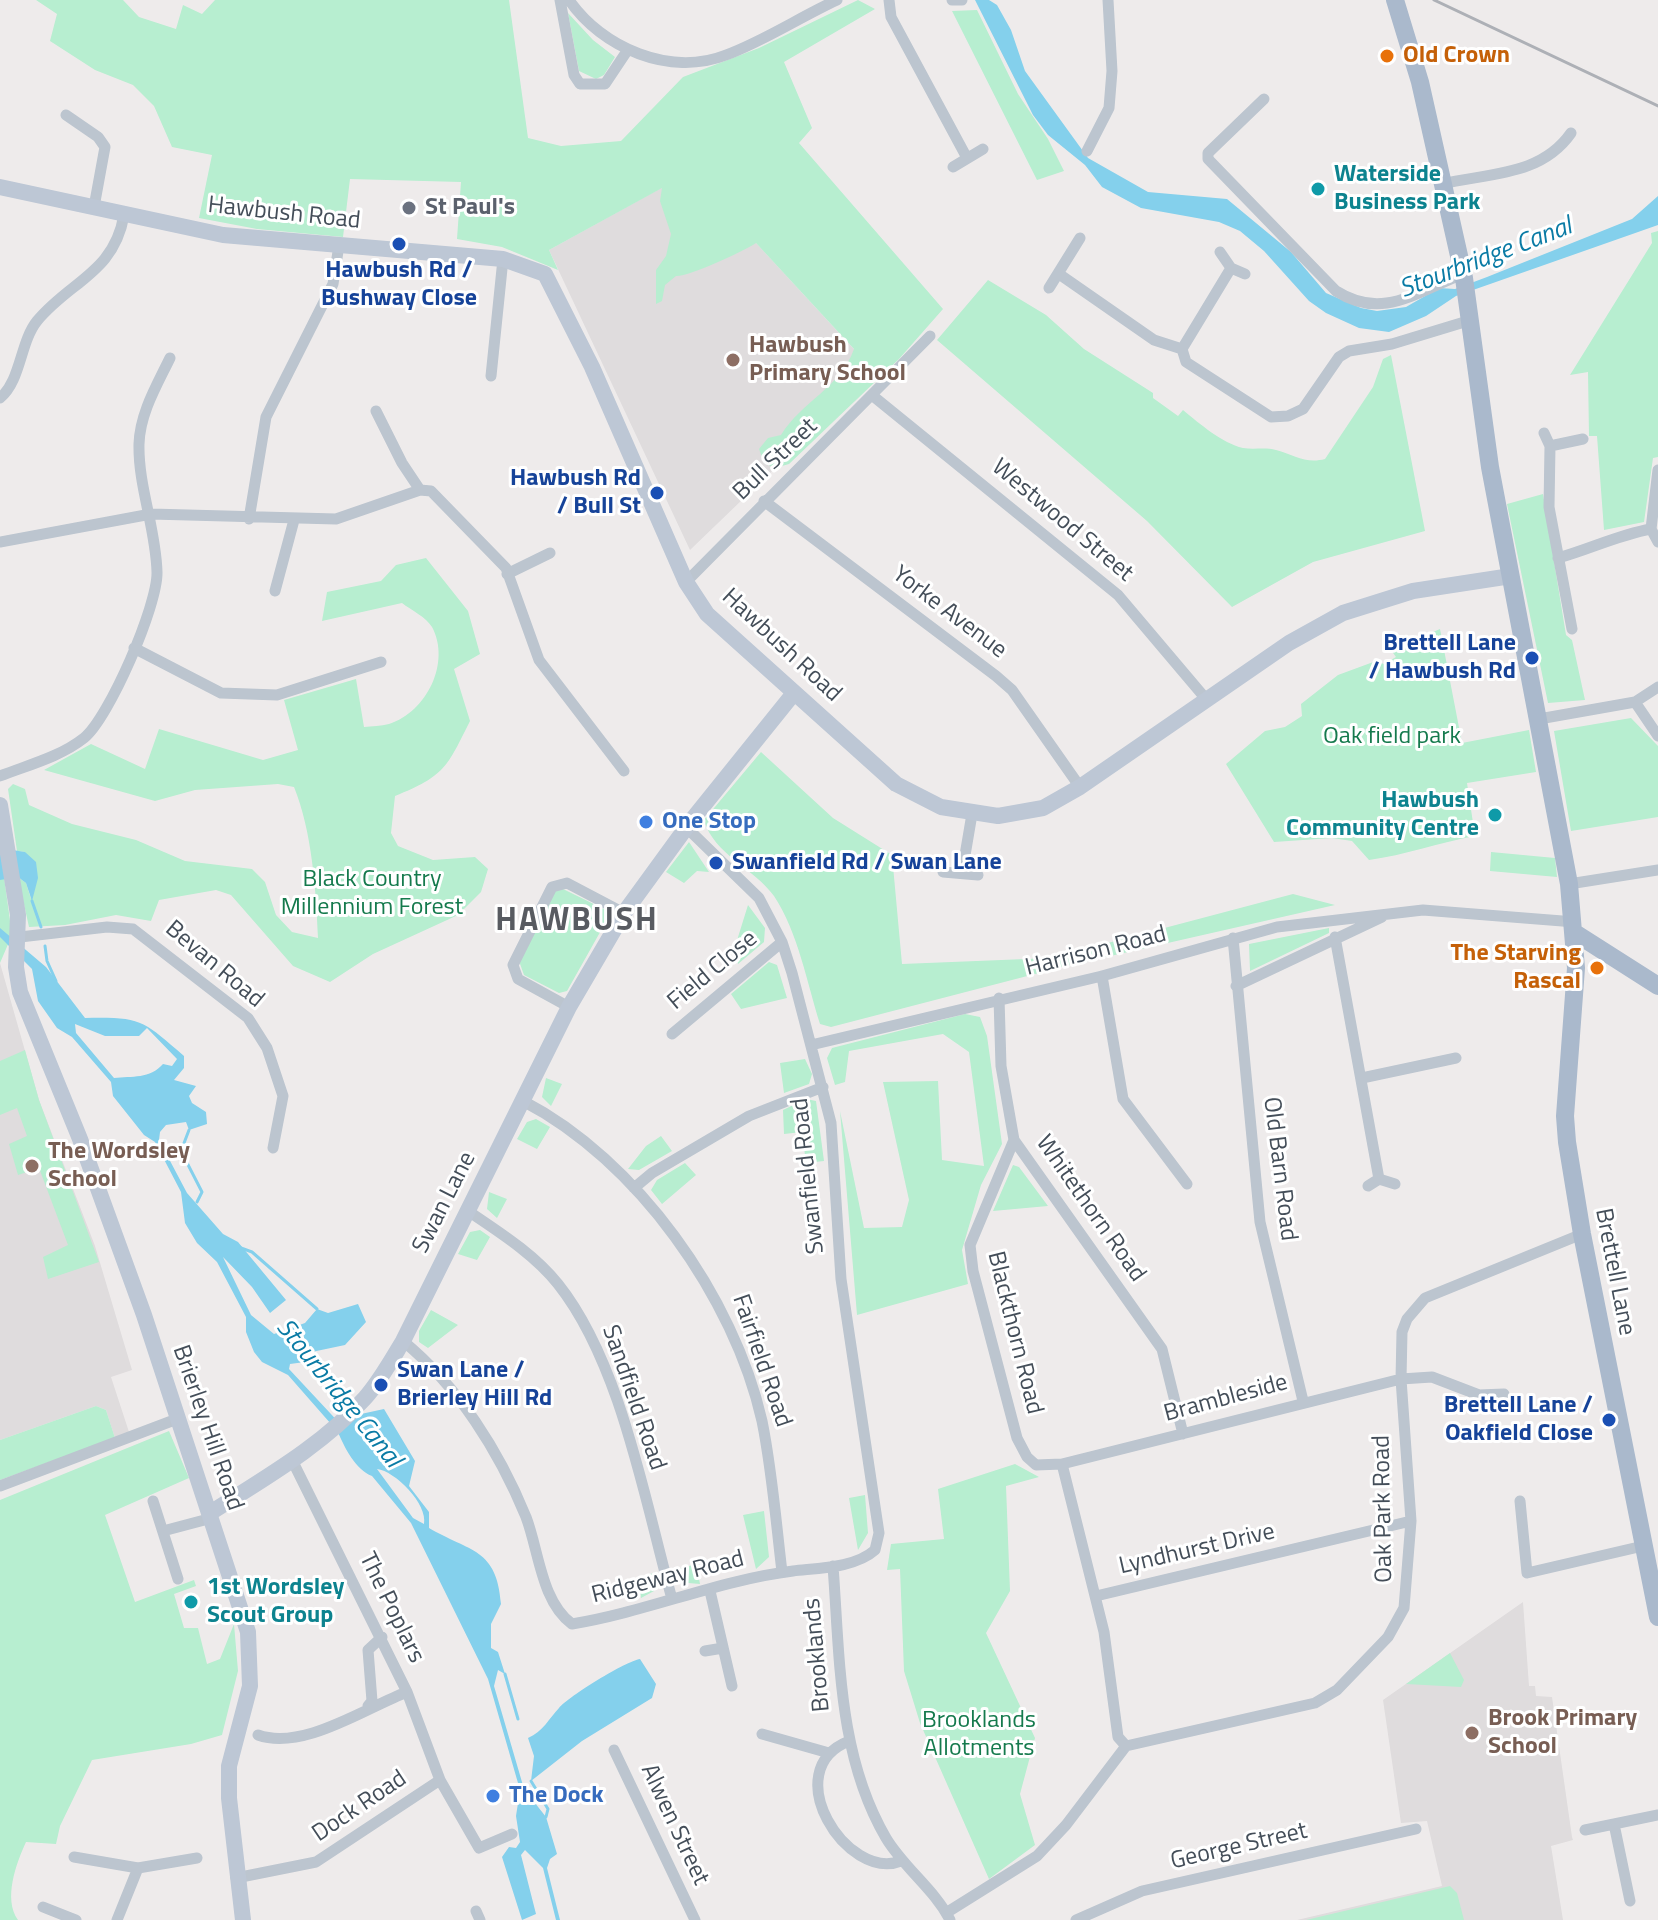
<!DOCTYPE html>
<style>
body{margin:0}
canvas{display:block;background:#eeebeb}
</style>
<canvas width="1658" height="1920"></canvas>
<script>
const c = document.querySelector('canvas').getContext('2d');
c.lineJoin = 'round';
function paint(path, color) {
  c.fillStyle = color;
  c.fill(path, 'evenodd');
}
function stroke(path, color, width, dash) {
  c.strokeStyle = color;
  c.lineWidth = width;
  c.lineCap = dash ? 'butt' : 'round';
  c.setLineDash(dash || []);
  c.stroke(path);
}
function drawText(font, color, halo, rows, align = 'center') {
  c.font = font + ' "Titillium Web",sans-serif';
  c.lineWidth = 6;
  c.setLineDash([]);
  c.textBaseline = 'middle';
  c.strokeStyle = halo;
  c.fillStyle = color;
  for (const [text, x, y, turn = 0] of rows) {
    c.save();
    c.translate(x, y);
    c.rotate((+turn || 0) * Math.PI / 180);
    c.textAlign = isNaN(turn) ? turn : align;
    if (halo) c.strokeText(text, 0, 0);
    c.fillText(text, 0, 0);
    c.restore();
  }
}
paint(new Path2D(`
 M697 179 875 372 690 550 549 250 663 187Z
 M0 963 39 1100 95 1246 132 1370 111 1377 129 1432 115 1438 106 1410 96 1406 0 1440Z
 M1523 1602 1529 1686H1535L1536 1696 1552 1697 1572 1837 1573 1840 1551 1846 1563 1920H1297L1442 1886 1427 1821 1401 1823 1383 1700Z`), '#dfdcdd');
paint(new Path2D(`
 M36 0H123L139 17 176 29 183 5 202 14 215 0H509L528 138 561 146 621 141 683 77 759 48 858 0 875 9 784 62 812 128 799 143 943 309 899 359 789 464 775 468 764 463 759 449 768 438 781 435C801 402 841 387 854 349L756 243C744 251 688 277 676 276L665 285 662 301 656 304V270L666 256 671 234 660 201 662 188 549 250 558 270 502 247 457 239 461 182 350 179 343 237 257 229 199 218 212 155 172 147 154 106 133 85 95 70 50 41 57 14Z
 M977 10 1018 94 1048 139 1064 171 1037 180 952 11Z
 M568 13 593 40 615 57 604 75 596 79 579 71Z
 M1658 231V457L1653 458 1644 522 1604 530 1597 436H1589L1588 372 1570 375 1652 243 1651 233Z
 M988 280 1046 315 1084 349 1153 393V398L1178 416 1183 410C1200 424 1222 443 1243 448 1254 450 1265 447 1276 450 1294 455 1306 464 1325 459L1373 387 1383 359 1391 355 1425 531 1313 562 1232 607 1147 521 937 340Z
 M1543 494 1566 635 1572 640 1585 700 1548 703 1507 504Z
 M426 558 468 611 480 654 454 669 470 721C447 767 445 776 395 796L391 833 398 846 433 860 475 857 488 869 481 892 458 915 373 954 330 982 293 966 231 895 216 890 159 900 151 921 116 915 65 925 29 927 18 877 26 883 31 899 25 852 17 851 8 789 13 784 25 789 29 805 72 824 136 840 185 861 252 869 265 882 276 915 292 932 318 938C316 890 312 831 294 787L278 784 195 790 155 801 44 770 91 744 145 769 159 729 263 760 298 750 284 700 356 679 364 727C372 726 381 726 389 724 427 712 451 662 432 627 426 617 411 610 402 603L322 621 327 592 381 581 396 565Z
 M1440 629 1462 743 1529 730 1536 772 1467 783 1475 836C1438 843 1405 855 1369 860L1352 841 1332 838 1274 842 1226 764 1265 731 1285 727 1302 716 1301 704 1338 675 1376 661 1384 664 1396 657 1391 650Z
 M1631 718 1658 746V817L1571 831 1554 731Z
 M761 752 833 818 892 855 902 964 1051 958 1293 894 1335 905 1062 967 831 1027 820 1024C807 983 798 932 774 896 754 868 714 855 704 820Z
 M689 842 709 872 697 871 684 883 666 872Z
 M0 848 12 935 0 963Z
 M1491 852 1555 858 1557 877 1490 871Z
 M563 889 606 910 608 918 567 991 559 993 524 975 519 961 555 891Z
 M748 905 765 928 764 942 738 964 734 950Z
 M1329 928V933L1250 971 1249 944Z
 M769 962 777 965 787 998 741 1009 731 994Z
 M965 1014 980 1017 987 1036 1002 1144 981 1185 962 1250 968 1284 857 1315 840 1111 864 1228 902 1227 909 1200 883 1082 938 1081 942 1160 984 1166 969 1052 943 1034 849 1051 845 1082 835 1085 827 1058 832 1048Z
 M25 1050 39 1100 99 1262 48 1279 43 1257 68 1245 39 1168 18 1175 9 1144 27 1136 17 1108 0 1115V1061Z
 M805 1059 812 1074 809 1084 784 1093 780 1063Z
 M546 1078 562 1084 551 1106 542 1097Z
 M806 1099 816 1101 824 1161 806 1163 802 1132 784 1134 783 1110Z
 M536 1119 550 1127 537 1149 517 1139 527 1122Z
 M661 1136 672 1151 639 1170 628 1169 646 1146Z
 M685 1163 696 1175 662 1204 651 1190 657 1180Z
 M1013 1165 1019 1167 1048 1206 993 1211Z
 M489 1192 507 1199 497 1218 487 1209Z
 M480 1230 490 1237 477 1260 458 1254 470 1232Z
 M431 1310 458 1325 428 1348 419 1342V1331Z
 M96 1406 106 1410 115 1438 0 1480V1440Z
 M169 1431 189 1478 105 1515 135 1602 194 1580 196 1586 174 1594 184 1628H198L207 1664 220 1659 234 1624 238 1671 222 1735 191 1744 92 1760 60 1826 56 1844 26 1842C16 1864 3 1899 18 1920H0V1500Z
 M1015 1464 1039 1477 1006 1486 1010 1591 986 1633 1035 1738 1020 1794 1035 1845 989 1879 920 1723 904 1671 900 1569 887 1570 891 1544 944 1539 938 1489Z
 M865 1495 868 1533 858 1550 849 1498Z
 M764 1511 769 1557 756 1569 743 1515Z
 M696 1564 700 1584 677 1582 671 1571Z
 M656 1572 654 1591 641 1598 637 1579Z
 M1450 1653 1464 1680 1461 1687 1406 1684Z
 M1450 1886 1457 1893 1464 1920H1306Z`), '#b7eed0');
paint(new Path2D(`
 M975 0H989L997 5 1011 30 1025 71 1088 158 1148 192 1227 199 1291 252 1326 293 1361 308 1377 311 1406 307 1439 288 1455 289 1487 277 1632 219 1658 196V225L1456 296 1426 316 1389 332 1359 328 1326 313 1309 301 1264 251 1240 231 1219 222 1141 208 1102 187 1085 165 1048 135 1033 115Z
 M0 848 25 852 36 862 38 878 32 901 26 883 18 877 0 880Z
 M0 928 46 967 85 1018C142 1017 142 1020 184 1056V1068L174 1080 196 1086 189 1096 192 1103 206 1112 207 1124 189 1130 186 1122 166 1125 160 1132 159 1140 187 1193 223 1234 238 1242 286 1300 270 1313 252 1287 223 1257 251 1315 274 1334 305 1323 317 1309 328 1313 358 1304 366 1322 345 1345 307 1353 305 1362 290 1364 289 1369 344 1428 361 1414 384 1409 415 1461 409 1486 429 1512V1528C470 1552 497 1548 501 1604L491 1624V1648L498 1652 505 1674 498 1670 494 1686 524 1789 546 1817 557 1854 550 1859 547 1868 560 1920H556L543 1868 525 1850 521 1855 536 1914 522 1920 502 1857 509 1847 516 1848 520 1842 516 1816 520 1790 488 1679 411 1523 372 1476C356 1470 344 1447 338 1432L288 1375 262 1362 254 1352 246 1332V1317L217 1262 197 1243 185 1223 181 1192 155 1142 144 1135 113 1096 111 1082 72 1037 57 1028 38 1001 32 969 0 937ZM75 1024 105 1036H139L147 1028 177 1059 172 1066 163 1064C150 1079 132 1076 114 1078L76 1033ZM377 1469C395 1471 428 1504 424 1524L413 1518Z
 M640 1659 656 1684 652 1698 582 1741 531 1781 534 1756 528 1738C543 1732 550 1717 559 1708 569 1696 626 1661 640 1659Z`), '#84d0ec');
stroke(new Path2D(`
 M32 901 41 927
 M45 946 47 961 56 981
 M189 1130 181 1151 202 1192 197 1202
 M241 1248 252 1252 317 1309
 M505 1674 518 1719
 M531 1781 548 1809 546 1817`), '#84d0ec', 3);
stroke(new Path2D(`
 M560 0 574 75 580 84H605L627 51
 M569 0C602 48 670 77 726 55 764 41 800 17 837 0
 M889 0 891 17 967 158
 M952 0H962
 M1264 99 1208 153V159L1336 291C1383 321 1417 291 1463 274
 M66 115 98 137 105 147 94 207
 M1087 151 1109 108 1112 71 1108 0
 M953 167 983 149
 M1442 184C1489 173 1541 176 1571 133
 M1220 252 1231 268 1245 274
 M1231 268 1182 349 1186 362 1271 417 1288 416 1303 409 1339 357 1349 351 1392 344 1471 320
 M1059 274 1154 340 1182 349
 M1049 288 1080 238
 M491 376 503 259
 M873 396 1118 595 1206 699
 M0 398C21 381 20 342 37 321 70 281 114 273 124 215
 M376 411 402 463 420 490 431 491 506 568 539 660 624 771
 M1544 433 1550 446 1549 507 1572 629
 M1550 446 1583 439
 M1658 470 1651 529 1658 542
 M764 501 996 676 1012 690 1080 787
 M249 519 266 417 333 284 339 245
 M0 542 151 514 336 519 420 490
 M1558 558C1590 549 1618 535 1651 529
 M507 574 550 553
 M686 582 930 336
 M275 591 294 520
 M134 648 221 693 277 695 381 662
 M1635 702 1658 736
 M1539 719 1635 702 1658 687
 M0 776C28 765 60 757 84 738 109 718 158 605 157 572 156 529 138 486 139 444 140 413 157 385 170 358
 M943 872 978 875
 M962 873 972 814
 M1569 884 1658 870
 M20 937 107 927 133 929 248 1018 267 1048 283 1096 273 1148
 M1335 937 1379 1179
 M1233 938 1260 1222 1303 1401
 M1102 976 1123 1099 1187 1184
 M1236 986 1382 917
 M999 998 1001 1066 1014 1140 1162 1349 1183 1434
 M569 1007 518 979 513 965 552 887 567 883 624 913
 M672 1034 782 942
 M811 1045 1102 976 1277 927 1423 910 1575 922
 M1362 1078 1456 1058
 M523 1101C637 1160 734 1297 762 1421 772 1470 776 1522 782 1572
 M1014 1140 970 1245 973 1271 1017 1438 1027 1457 1036 1465 1062 1464 1401 1379 1432 1377 1479 1395 1504 1394
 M1368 1186 1379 1179 1395 1184
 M634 1188 652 1173 749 1116 823 1087
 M468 1211C499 1232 534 1254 558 1284 621 1363 645 1502 672 1599
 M403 1341C458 1386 499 1451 526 1517 539 1551 541 1601 572 1624 646 1612 719 1580 793 1571 818 1568 855 1568 875 1550L879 1533 841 1279 831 1123 792 973 782 942 759 898 687 828
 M292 1460 407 1692 440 1780 479 1848 512 1834
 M1062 1464 1104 1632 1118 1737 1126 1746
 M0 1486 177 1419
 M153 1501 178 1579
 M1520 1501 1527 1573 1643 1546
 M163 1531 212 1518
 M833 1566C840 1659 838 1756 886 1838 904 1868 935 1890 950 1920
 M710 1591 732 1686
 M1096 1596 1411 1521
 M705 1651 723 1648
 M368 1706 372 1701 368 1650 382 1637
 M762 1734 829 1753
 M258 1735C303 1751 365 1708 407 1692
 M849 1741C776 1770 847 1882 901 1861
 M614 1750 695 1920
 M1614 1824 1630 1901
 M1585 1830 1658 1815
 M74 1857 138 1868 197 1858
 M236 1878 316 1862 440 1780
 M43 1907 76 1920
 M476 1911 480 1920
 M946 1913 1037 1856 1066 1825 1126 1746 1315 1703 1337 1690 1388 1637 1404 1608 1411 1521 1401 1379 1402 1332 1407 1319 1425 1298 1582 1234
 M117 1920 138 1868
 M1076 1920 1142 1891 1416 1829`), '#bcc5cf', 11);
stroke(new Path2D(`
 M0 187 223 235 503 259 545 274 592 367 686 582 707 614 896 784 941 807 998 816 1043 808 1080 787 1289 643 1343 613 1413 591 1511 576
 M0 805 18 915 16 967 20 992 80 1139 144 1315 248 1632 250 1686 229 1766V1798L243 1920
 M210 1513C263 1479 322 1446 365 1398 380 1381 391 1361 403 1341L569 1007 624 913 691 821 794 693`), '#bdc7d5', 16);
stroke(new Path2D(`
 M1395 0 1420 82 1464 278 1490 467 1569 884 1576 968 1565 1116 1567 1142 1582 1234 1658 1617
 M1575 933 1658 986`), '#aab9cc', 18);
stroke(new Path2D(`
 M1434 0 1658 106`), '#adb0b6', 3);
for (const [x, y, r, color] of [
 [1387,56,8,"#e8710a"],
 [1318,189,8,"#0f9aa8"],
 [409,208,8,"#6b7280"],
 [399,244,8,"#1a4fb4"],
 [733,360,8,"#8d6e63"],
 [657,493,8,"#1a4fb4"],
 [1532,658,8,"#1a4fb4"],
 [1495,815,8,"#0f9aa8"],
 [646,822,8,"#3f7fe0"],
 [716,863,8,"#1a4fb4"],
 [1597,968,8,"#e8710a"],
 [32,1166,8,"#8d6e63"],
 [381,1385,8,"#1a4fb4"],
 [1609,1420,8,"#1a4fb4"],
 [191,1602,8,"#0f9aa8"],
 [1472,1733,8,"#8d6e63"],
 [493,1796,8,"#3f7fe0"]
]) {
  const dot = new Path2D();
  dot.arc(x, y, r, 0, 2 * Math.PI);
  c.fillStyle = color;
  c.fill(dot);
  stroke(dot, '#fff', 3);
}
drawText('bold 24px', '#c56008', '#fff', [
 ["Old Crown",1403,56],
 ["The Starving",1581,954,"right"],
 ["Rascal",1581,982,"right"]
], 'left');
drawText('bold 24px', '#0d838f', '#fff', [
 ["Waterside",1334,175],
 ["Business Park",1334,203],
 ["Hawbush",1479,801,"right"],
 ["Community Centre",1479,829,"right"],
 ["1st Wordsley",207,1588],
 ["Scout Group",207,1616]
], 'left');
drawText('bold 24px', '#5b616d', '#fff', [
 ["St Paul's",425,208]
], 'left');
drawText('24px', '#444e59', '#fff', [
 ["Hawbush Road",284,214,6],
 ["Bull Street",776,460,-44],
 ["Westwood Street",1062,521,40],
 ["Yorke Avenue",949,613,37],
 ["Hawbush Road",781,646,43],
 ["Harrison Road",1096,952,-14],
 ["Bevan Road",214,965,40],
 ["Field Close",713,971,-40],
 ["Old Barn Road",1279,1169,83],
 ["Swanfield Road",809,1176,-96],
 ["Swan Lane",445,1203,-63],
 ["Whitethorn Road",1090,1209,55],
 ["Brettell Lane",1614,1272,79],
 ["Blackthorn Road",1014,1333,76],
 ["Fairfield Road",761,1361,71],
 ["Sandfield Road",633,1398,71],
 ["Brambleside",1226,1399,-15],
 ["Brierley Hill Road",207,1428,71],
 ["Oak Park Road",1384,1509,-91],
 ["Lyndhurst Drive",1197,1550,-13],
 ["Ridgeway Road",668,1578,-14],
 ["The Poplars",391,1608,64],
 ["Brooklands",818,1655,-95],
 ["Dock Road",360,1807,-34],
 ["Alwen Street",674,1825,65],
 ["George Street",1239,1847,-13]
]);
drawText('bold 24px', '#164399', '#fff', [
 ["Hawbush Rd /",399,271,"center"],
 ["Bushway Close",399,299,"center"],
 ["Hawbush Rd",641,479],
 ["/ Bull St",641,507],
 ["Brettell Lane",1516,644],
 ["/ Hawbush Rd",1516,672],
 ["Swanfield Rd / Swan Lane",732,863,"left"],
 ["Swan Lane /",397,1371,"left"],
 ["Brierley Hill Rd",397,1399,"left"],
 ["Brettell Lane /",1593,1406],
 ["Oakfield Close",1593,1434]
], 'right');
drawText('bold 24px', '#785e54', '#fff', [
 ["Hawbush",749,346],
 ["Primary School",749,374],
 ["The Wordsley",48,1152],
 ["School",48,1180],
 ["Brook Primary",1488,1719],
 ["School",1488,1747]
], 'left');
drawText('24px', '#157a4d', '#fff', [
 ["Oak field park",1392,737],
 ["Black Country",372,880],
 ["Millennium Forest",372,908],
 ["Brooklands",979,1721],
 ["Allotments",979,1749]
]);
drawText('bold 24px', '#366cbe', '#fff', [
 ["One Stop",662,822],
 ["The Dock",509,1796]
], 'left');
drawText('italic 26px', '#0a7ba5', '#fff', [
 ["Stourbridge Canal",1486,259,-21],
 ["Stourbridge Canal",338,1394,51]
]);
c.letterSpacing = '2px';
drawText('bold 32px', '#585b61', '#fff', [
 ["HAWBUSH",577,922]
]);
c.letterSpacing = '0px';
</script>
